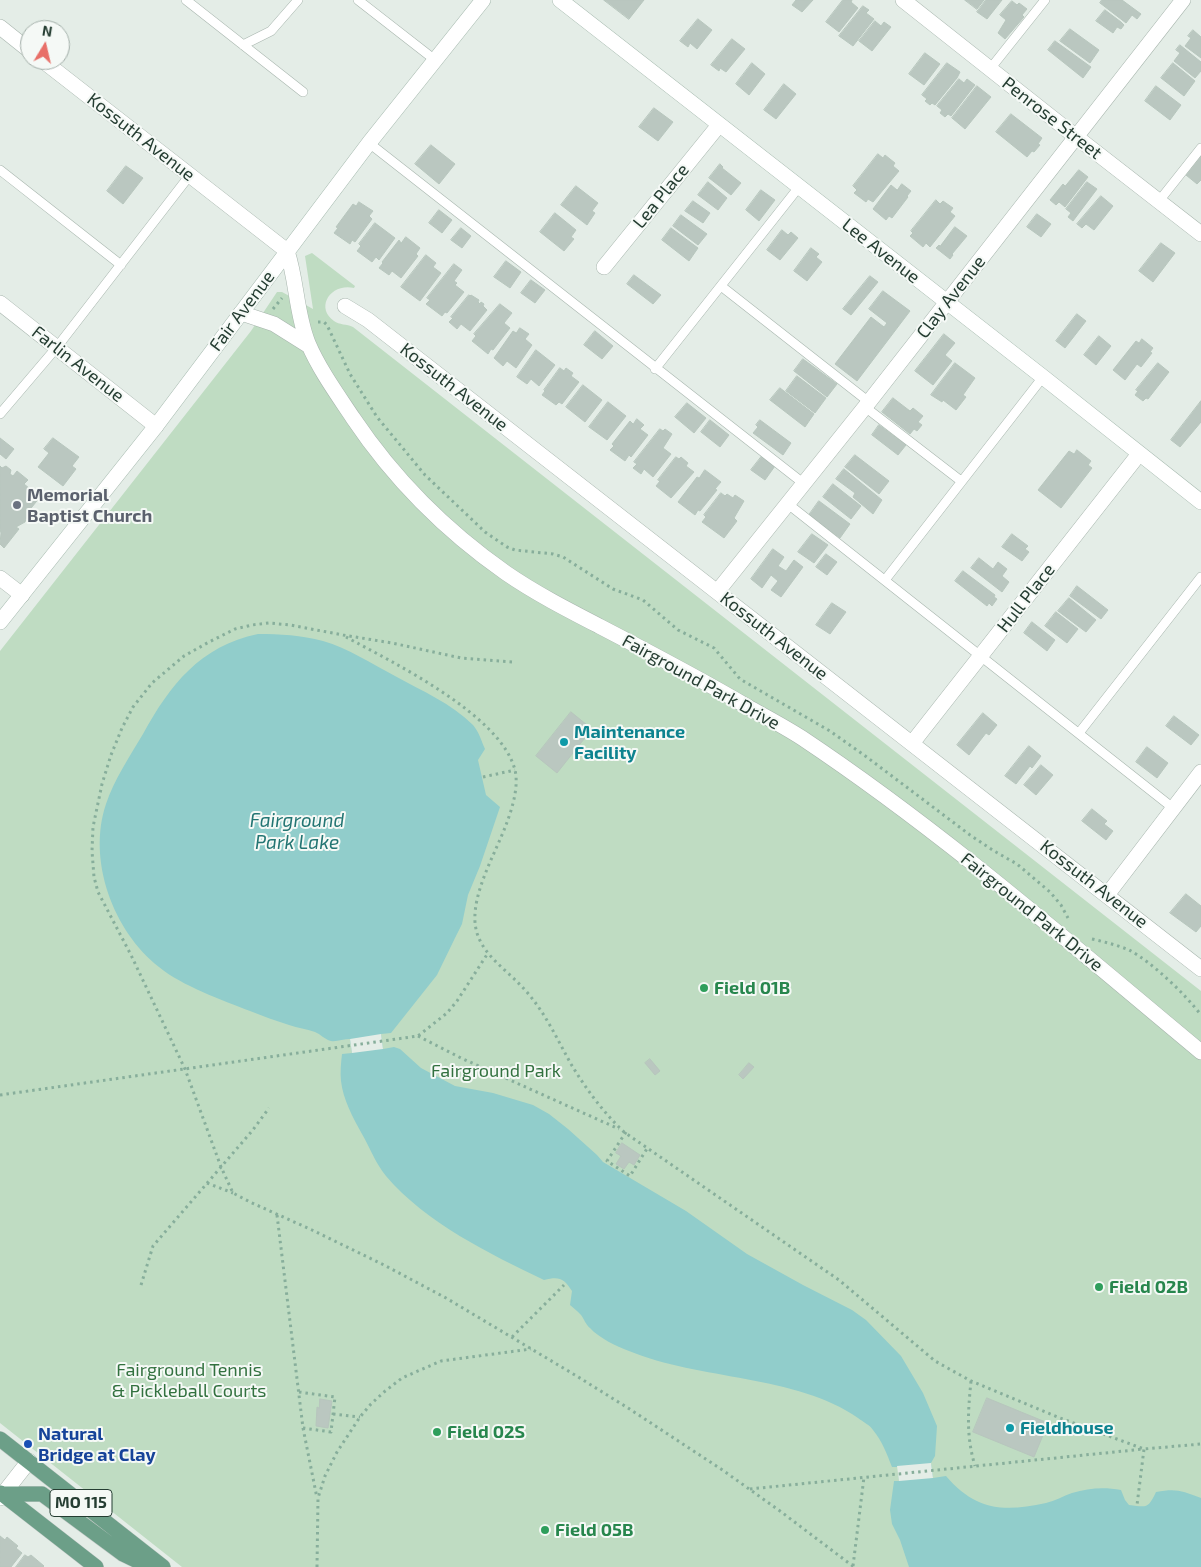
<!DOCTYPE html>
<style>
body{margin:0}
#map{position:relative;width:1201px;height:1567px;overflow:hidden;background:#e4ede7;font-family:"Exo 2",sans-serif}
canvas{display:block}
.north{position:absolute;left:20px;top:20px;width:50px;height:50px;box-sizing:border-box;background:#f5f9f6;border:1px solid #a2aea8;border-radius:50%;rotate:9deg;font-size:14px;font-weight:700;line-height:20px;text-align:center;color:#253d32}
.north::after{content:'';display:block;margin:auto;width:18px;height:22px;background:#e86f68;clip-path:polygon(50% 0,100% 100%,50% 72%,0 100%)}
</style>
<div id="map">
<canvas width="1201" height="1567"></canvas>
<div class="north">N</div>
</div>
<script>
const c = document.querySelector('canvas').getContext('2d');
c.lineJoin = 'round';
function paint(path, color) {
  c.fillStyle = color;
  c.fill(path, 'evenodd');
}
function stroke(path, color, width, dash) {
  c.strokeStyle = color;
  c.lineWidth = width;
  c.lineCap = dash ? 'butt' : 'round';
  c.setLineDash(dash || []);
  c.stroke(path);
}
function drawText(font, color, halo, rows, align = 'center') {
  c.font = font + ' "Exo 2",sans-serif';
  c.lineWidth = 4;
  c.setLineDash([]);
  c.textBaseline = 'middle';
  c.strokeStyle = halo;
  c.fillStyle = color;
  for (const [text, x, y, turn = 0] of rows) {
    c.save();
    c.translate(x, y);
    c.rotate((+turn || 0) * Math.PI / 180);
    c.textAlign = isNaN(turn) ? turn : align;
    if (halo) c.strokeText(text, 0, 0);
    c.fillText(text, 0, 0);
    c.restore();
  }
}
paint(new Path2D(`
 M312 253 355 286 354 288C330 283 315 308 334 321 339 325 347 324 353 327L1201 991V1567H182L0 1423V651L251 331 277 292H282L313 309 305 256Z`), '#bfdcc2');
paint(new Path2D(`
 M258 634C280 634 301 635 323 641 348 648 372 664 395 676 422 691 451 703 473 725 479 732 481 740 485 749L478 760 486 795 500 807 480 866 468 895 462 924 455 938 437 975 391 1033 381 1034 383 1049 394 1047 400 1049 421 1068 455 1086 493 1093 533 1105 549 1114 568 1129 597 1155 603 1162 686 1211 747 1254 803 1285 852 1310 866 1320 901 1356 923 1393 937 1426 935 1456 931 1463 933 1478 946 1476C976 1511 1004 1512 1046 1503 1055 1501 1063 1496 1072 1493 1089 1488 1104 1487 1121 1490L1125 1500 1129 1505C1147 1507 1148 1509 1156 1492 1177 1488 1182 1491 1201 1498V1567H909L900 1540 892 1524 890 1510 894 1481H899L898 1467H892C887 1454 882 1441 873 1430 870 1425 863 1422 858 1418 797 1375 699 1380 629 1351 616 1346 599 1338 590 1328 586 1325 584 1319 581 1315 578 1312 574 1308 570 1305L572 1291C564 1278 559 1276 544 1280 490 1254 426 1223 386 1176 376 1164 370 1148 362 1134 353 1118 343 1099 341 1081 340 1072 341 1063 342 1054L352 1053 350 1039C344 1039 336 1042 331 1041 326 1040 320 1034 315 1032 306 1029 298 1028 289 1025 276 1021 263 1016 250 1011 222 1000 182 986 159 967 113 931 87 860 106 804 114 780 130 756 143 734 170 685 200 646 258 634Z`), '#91cdcb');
paint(new Path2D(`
 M381 1034 383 1049 352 1053 350 1039Z
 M931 1463 933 1478 899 1481 897 1466Z`), '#e4ede7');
const building = new Path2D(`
 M604 0H644L629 19Z
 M813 0 802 12 792 5 796 0Z
 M843 0H852L851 2 858 8 839 32 826 22Z
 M965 0H984L977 9Z
 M986 0H1002L987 19 977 12Z
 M1102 0H1122L1141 14 1137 19 1132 15 1126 23 1100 3Z
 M1012 1 1017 5 1019 3 1027 9 1022 15 1024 17 1005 39 998 33 1006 20 1000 15Z
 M863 6 869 10 866 13 874 19 853 46 839 36Z
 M1105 10 1121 22 1124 25 1121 29 1117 27 1113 33 1096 21Z
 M698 19 712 30 697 49 690 43 688 47 680 41Z
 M875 21 881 26 884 22 891 27 872 51 859 41Z
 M1070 29 1099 50 1090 63 1060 41Z
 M1193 30 1201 37V58L1185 46 1191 38 1188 36Z
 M732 39 745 49 726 72 720 68 719 71 711 65Z
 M1055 41 1091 67 1083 78 1048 50Z
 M1180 45 1201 62V71L1195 78 1174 61 1180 53 1176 50Z
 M925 53 940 64 924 85 909 74Z
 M752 63 765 74 749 95 736 84Z
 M947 63 960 72 957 78 935 105 932 103 930 105 925 101 927 99 922 95Z
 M1173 63 1195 81 1184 96 1161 78Z
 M959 79 964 83 967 79 975 85 951 116 948 114 945 117 940 113 942 110 937 106Z
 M784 84 796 94 776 119 764 110Z
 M977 86 991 97 965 129 952 118Z
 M1156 86 1181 105 1170 120 1145 101Z
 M654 108 673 122 658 141 639 127Z
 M1011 114 1042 138 1038 144 1040 145 1034 152 1032 151 1027 157 996 132Z
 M431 145 455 164 439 184 415 164Z
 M878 154 883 158 885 155 895 163 893 166 899 171 873 202 868 199 866 202 854 193 857 190 853 186Z
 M1201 156V180L1197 184 1186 175Z
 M720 164 723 167 722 168 741 183 731 195 709 178Z
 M126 166 143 178 123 204 107 191Z
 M1079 170 1088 177 1065 207 1059 202 1056 205 1050 200 1063 184 1065 186Z
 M708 182 727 198 718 210 698 195Z
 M1087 182 1097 189 1073 221 1068 217 1071 213 1066 209Z
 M902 184 911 191 907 196 908 197 892 218 889 216 886 220 873 209 891 185 897 190Z
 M576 186 598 203 592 211 595 213 587 225 561 205Z
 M761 190 775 200 759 221 746 210Z
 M1101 196 1113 206 1094 230 1086 224 1082 228 1077 224Z
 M936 200 940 204 943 201 953 208 950 212 955 216 930 247 926 243 923 247 910 236 913 233 911 231Z
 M693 201 710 213 703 223 685 211Z
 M359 202 373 211 369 216 372 219 355 242 352 240 350 244 334 233 338 228 336 227 353 204 356 206Z
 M439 210 452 220 442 233 429 223Z
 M555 213 576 230 571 237 574 239 564 251 540 232Z
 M1037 214 1051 224 1041 237 1027 227Z
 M681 215 707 234 698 245 673 226Z
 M375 223 395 238 379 260 376 257 372 262 357 251 361 246 359 244Z
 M955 227 967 236 952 254 953 255 950 259 936 248 939 245 940 246Z
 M461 228 471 236 462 248 451 240Z
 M671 228 698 248 689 261 662 240Z
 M782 230 788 235 791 232 798 238 780 260 767 250Z
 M406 237 420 248 416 254 418 256 401 278 392 271 389 275 379 268 383 263 382 262 399 240 401 243Z
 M1161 243 1175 253 1153 282 1139 271Z
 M811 248 819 254 816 257 822 262 807 281 794 271Z
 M426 255 436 263 433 267 441 273 420 301 401 287Z
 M506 261 521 272 510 288 494 277Z
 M454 264 462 270 454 281 457 283 455 285 464 292 447 313 445 312 442 316 426 304 430 300 427 298Z
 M634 275 661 295 653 304 627 284Z
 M870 276 878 282 851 315 843 309Z
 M531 280 545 290 535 303 521 293Z
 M883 291 910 311 857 381 835 364 871 317 884 327 887 323 869 309Z
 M469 295 470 296 471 295 479 300 478 302 480 304 481 302 484 304 483 306 487 310 470 331 461 324 457 329 449 322 453 318 451 317Z
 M500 304 512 313 504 323 510 328 493 350 491 349 488 354 472 341 476 336 474 334Z
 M1077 314 1086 321 1065 348 1056 341Z
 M520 328 529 334 525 339 532 345 516 368 507 361 503 366 494 358 513 331 516 333Z
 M595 331 613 346 602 359 584 345Z
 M944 334 955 343 945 355 952 361 933 385 915 371Z
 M1099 336 1111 346 1096 365 1084 355Z
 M1142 339 1153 348 1150 352 1152 353 1141 367 1137 364 1125 380 1113 370 1136 341 1139 343Z
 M536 350 555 365 539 386 531 379 527 384 517 377Z
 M803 359 837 384 827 397 794 371Z
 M955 363 975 378 963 395 966 397 956 410 943 400 942 402 931 395Z
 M1158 363 1169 372 1148 399 1146 398 1143 401 1135 395 1138 391 1136 390Z
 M560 368 564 371 566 368 573 373 571 376 579 382 562 404 559 402 556 405 542 395 545 391 544 390Z
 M797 376 826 398 815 413 786 391Z
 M583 385 602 400 585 422 566 407Z
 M780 388 814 414 805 427 770 400Z
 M893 398 910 411 913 408 923 416 918 422 922 425 917 431 914 429 910 434 882 412Z
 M1201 401V422L1180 447 1171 440Z
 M608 402 626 416 607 440 589 427Z
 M687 403 706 418 694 433 675 417Z
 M637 419 644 425 640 429 648 435 631 457 629 455 625 461 610 450 614 446 612 444 630 421 633 424Z
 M710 420 729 435 720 447 701 432Z
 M760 420 791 443 783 455 753 433 758 427 756 425Z
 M879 425 906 445 898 455 872 435Z
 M660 429 663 431 665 429 672 434 663 448 671 454 653 477 644 469 641 474 633 468 637 464 634 462Z
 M0 438 14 449 6 459 0 454Z
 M53 438 79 457 72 466 76 469 63 486 38 467 49 453 44 449Z
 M1077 450 1091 461 1088 465 1092 468 1061 508 1038 490 1069 451 1074 454Z
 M855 455 889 481 879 494 845 467Z
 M762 456 775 466 765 480 751 470Z
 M676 457 679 459 681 457 688 463 686 466 694 472 671 498 656 486 660 481 658 480Z
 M0 466 2 468 6 466 11 470 10 474 13 476 17 471 28 480 24 484 40 497 28 512 25 522 16 527 19 529 4 548 0 544 1 533 0 529Z
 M844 469 882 500 873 514 853 497 855 493 836 479Z
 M705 470 721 482 715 489 717 490 700 511 698 510 695 515 678 502 697 477 699 478Z
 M833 484 861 506 851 519 823 497Z
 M721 493 725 496 727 494 733 498 735 495 744 501 734 518 737 521 724 538 702 522 706 517 704 515Z
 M819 501 850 524 840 538 809 515Z
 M812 534 828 545 814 563 798 552Z
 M1012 534 1028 546 1025 549 1029 552 1022 561 1002 547Z
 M773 549 784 557 778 566 786 571 794 560 803 567 781 597 771 590 778 581 771 575 762 588 751 579Z
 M826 554 837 562 827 575 816 567Z
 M979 558 993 569 998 562 1007 569 1002 576 1009 582 1002 592 971 568Z
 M963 571 995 595 994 597 997 599 992 606 989 603 987 606 955 581Z
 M1077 586 1108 610 1101 619 1070 596Z
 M1069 598 1096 620 1086 632 1058 611Z
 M832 603 846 612 830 634 816 625Z
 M1056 612 1078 629 1067 643 1045 626Z
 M1032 622 1055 640 1047 651 1024 633Z
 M571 712 592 729 557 773 536 756Z
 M983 713 997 725 989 735 986 733 969 755 957 745Z
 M1174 716 1199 735 1191 745 1166 726Z
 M1029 746 1041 756 1032 768 1030 766 1016 784 1005 776Z
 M1147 747 1168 763 1157 778 1136 762Z
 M1041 765 1053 775 1036 795 1024 785Z
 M1092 809 1107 821 1104 824 1113 831 1106 840 1082 821Z
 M1186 894 1201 906V926L1196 932 1170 913Z
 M650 1059 660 1071 655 1075 645 1063Z
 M749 1063 754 1067 743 1079 739 1075Z
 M622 1143 640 1155 634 1165 629 1162 624 1169 616 1164 621 1156 616 1153Z
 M987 1398 1048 1423 1034 1457 973 1432Z
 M320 1399 332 1401 328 1428 316 1426 317 1407 319 1408Z
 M0 1536 5 1540 7 1537 18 1546 16 1548 22 1553 11 1567H0Z
 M25 1555 28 1557 31 1555 44 1566 43 1567H16Z`);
paint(building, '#bac7c0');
stroke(building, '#b7c6bd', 1);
const lane = new Path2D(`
 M186 0 303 92
 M358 0 435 60
 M243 45 271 31 298 0
 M990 69 1045 0
 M369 143 803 483
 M0 170 121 265
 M1159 201 1201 148
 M721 286 869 402
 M655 369 799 187
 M865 407 961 481
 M0 414 57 347 190 175
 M788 504 1173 808
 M885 580 1043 377
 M1079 733 1201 577`);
const street = new Path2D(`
 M903 0 1075 136 1201 234
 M0 27 30 51
 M42 60 287 251C297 281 296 313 308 343 319 369 337 394 353 418 394 479 446 531 506 573 535 593 568 610 599 626 649 652 699 678 748 707 766 717 785 727 802 738 943 832 1071 944 1201 1052
 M604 267 719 125
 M0 303 156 426
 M345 306 368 320 1201 969
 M241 313 274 324 309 346
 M0 578 22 595
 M717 592 865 407 1183 0
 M913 742 1139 454
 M1107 895 1201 772
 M0 1498 29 1461`);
const secondary = new Path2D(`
 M560 0 1043 377 1201 502
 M0 622 156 426 369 143 483 0`);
const primary = new Path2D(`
 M0 1439 163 1567
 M1 1493 96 1567
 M3 1494H42L123 1554 150 1567`);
stroke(lane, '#a7b5ad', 10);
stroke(street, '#a7b5ad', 16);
stroke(secondary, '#a4b8ad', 16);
stroke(primary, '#c2c9c6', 16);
stroke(new Path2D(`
 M273 309 282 298
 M318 322H324L327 325 350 374 377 417 425 475 485 532 507 547 515 550 553 554 563 557 613 589 643 600 678 630 714 648 740 679 830 731 864 755 970 835 994 851 1017 864 1050 892 1061 905 1068 918
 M346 637C394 663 501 715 515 770 519 787 512 809 506 825 495 854 473 891 475 922 477 953 507 969 525 990 545 1012 557 1039 571 1064 586 1089 603 1112 624 1132L839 1280 935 1361 971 1381 1060 1418 1144 1449 1201 1444
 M512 662 461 658 392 643 343 635 290 625 269 623 252 625 235 629 209 642 184 656 152 683 133 707 122 728 111 755 102 784 93 827 92 851 94 877 98 892 131 955 185 1069 221 1167 233 1193 250 1202 312 1230 384 1265 446 1298 575 1375 628 1408 721 1469 780 1511 854 1567
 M483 777 515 770
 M1092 939C1105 942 1117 945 1129 950 1152 962 1185 994 1201 1015
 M418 1036 461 1058 619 1129
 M0 1095 418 1036 447 1013 457 1001 488 953
 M626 1132 607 1161 630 1176 648 1147
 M207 1183 233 1193
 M277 1215 303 1428 317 1498
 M141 1285 153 1246 252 1131 269 1108
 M512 1337 564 1285
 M971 1381C968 1412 966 1436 975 1466
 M299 1392 335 1397 331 1432 303 1428
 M333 1414 360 1417
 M750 1489 1144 1449 1137 1505
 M853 1566 864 1477
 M317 1567 318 1498 325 1476 337 1452 360 1417 371 1404 384 1392 402 1378 441 1361 531 1349`), '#87ae9b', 3, [2.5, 4]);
stroke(lane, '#fff', 9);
stroke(street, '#fff', 15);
stroke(secondary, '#fff', 15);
stroke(primary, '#6c9f88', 15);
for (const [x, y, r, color] of [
 [17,505,5,"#6b7280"],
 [564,742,5,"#0f9aa8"],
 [704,988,5,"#2e9e5b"],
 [1099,1287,5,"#2e9e5b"],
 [1010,1428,5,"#0f9aa8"],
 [437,1432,5,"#2e9e5b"],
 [28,1444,5,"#1a4fb4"],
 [545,1530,5,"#2e9e5b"]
]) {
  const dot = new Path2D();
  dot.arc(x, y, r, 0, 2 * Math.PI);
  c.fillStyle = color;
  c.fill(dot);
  stroke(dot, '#f5f9f6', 2);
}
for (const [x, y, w] of [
 [81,1503,62]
]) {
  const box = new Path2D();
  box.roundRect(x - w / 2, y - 13.5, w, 27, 4);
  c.fillStyle = '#f5f9f6';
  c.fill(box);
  stroke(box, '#253d32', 1);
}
drawText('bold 16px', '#253d32', null, [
 ["MO 115",81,1503]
]);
drawText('18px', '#253d32', '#f5f9f6', [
 ["Penrose Street",1052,118,38],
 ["Kossuth Avenue",141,137,38],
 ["Lea Place",661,196,-51],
 ["Lee Avenue",881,251,38],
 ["Clay Avenue",951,297,-52],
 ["Fair Avenue",242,311,-53],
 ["Farlin Avenue",78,364,38],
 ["Kossuth Avenue",454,387,38],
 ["Hull Place",1026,598,-52],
 ["Kossuth Avenue",774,636,38],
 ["Fairground Park Drive",701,682,29],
 ["Kossuth Avenue",1094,884,38],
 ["Fairground Park Drive",1032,912,39]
]);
drawText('bold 18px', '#5b616d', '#f5f9f6', [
 ["Memorial",27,495],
 ["Baptist Church",27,516]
], 'left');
drawText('bold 18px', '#0d838f', '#f5f9f6', [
 ["Maintenance",574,732],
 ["Facility",574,753],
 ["Fieldhouse",1020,1428]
], 'left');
drawText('bold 18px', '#27864d', '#f5f9f6', [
 ["Field 01B",714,988],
 ["Field 02B",1109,1287],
 ["Field 02S",447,1432],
 ["Field 05B",555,1530]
], 'left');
drawText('18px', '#32713f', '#f5f9f6', [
 ["Fairground Park",496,1071],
 ["Fairground Tennis",189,1370],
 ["& Pickleball Courts",189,1391]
]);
drawText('bold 18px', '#164399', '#f5f9f6', [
 ["Natural",38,1434],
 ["Bridge at Clay",38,1455]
], 'left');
drawText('italic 19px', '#237573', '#f5f9f6', [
 ["Fairground",297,821],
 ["Park Lake",297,843]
]);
</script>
